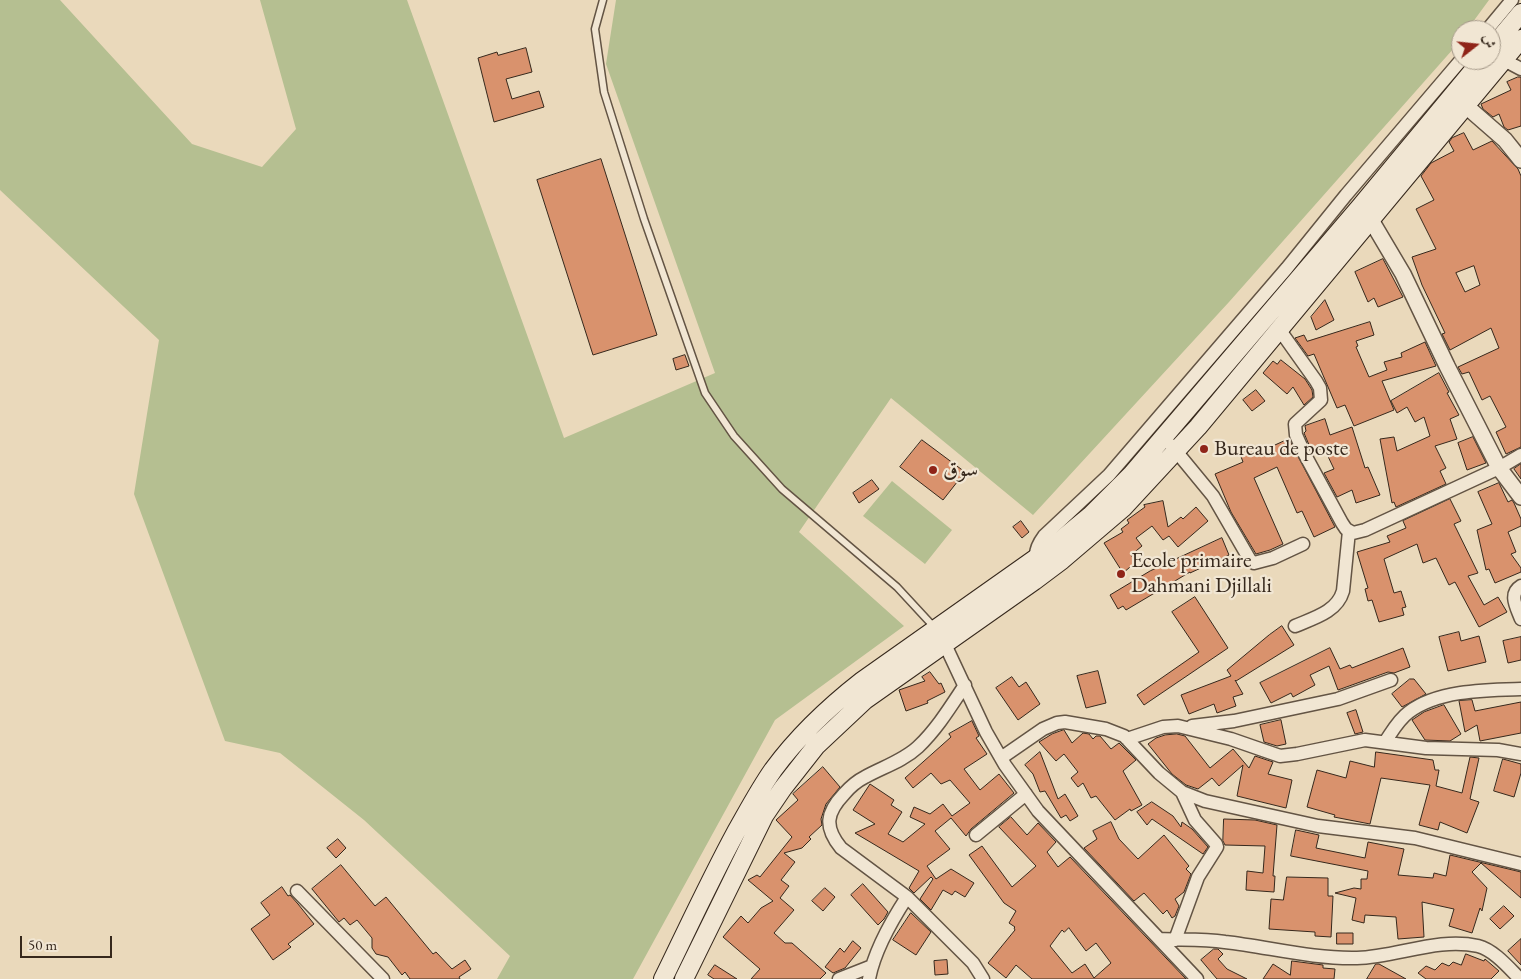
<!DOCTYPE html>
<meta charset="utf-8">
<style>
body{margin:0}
#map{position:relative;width:1521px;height:979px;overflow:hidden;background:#ead9bb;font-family:"EB Garamond",Amiri,serif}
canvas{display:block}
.north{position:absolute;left:1451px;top:20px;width:50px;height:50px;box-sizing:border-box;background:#f1e6d3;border:1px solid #a69a8a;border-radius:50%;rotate:74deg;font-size:14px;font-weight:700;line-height:20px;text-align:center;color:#36281c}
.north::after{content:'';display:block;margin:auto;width:18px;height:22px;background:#8f2418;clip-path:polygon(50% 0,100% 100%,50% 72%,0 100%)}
.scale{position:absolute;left:20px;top:936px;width:92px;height:22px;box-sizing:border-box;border:2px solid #36281c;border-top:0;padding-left:6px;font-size:15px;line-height:18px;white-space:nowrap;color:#36281c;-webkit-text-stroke:4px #f1e6d3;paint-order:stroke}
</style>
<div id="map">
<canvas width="1521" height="979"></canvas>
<div class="north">ش</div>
<div class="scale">50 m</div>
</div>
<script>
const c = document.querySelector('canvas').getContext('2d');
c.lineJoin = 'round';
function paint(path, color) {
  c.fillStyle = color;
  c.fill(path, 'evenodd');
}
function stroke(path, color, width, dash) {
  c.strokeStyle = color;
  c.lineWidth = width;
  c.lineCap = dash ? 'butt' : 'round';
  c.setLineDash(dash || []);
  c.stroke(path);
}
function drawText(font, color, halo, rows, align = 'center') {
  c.font = font + ' "EB Garamond",Amiri,serif';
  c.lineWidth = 4.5;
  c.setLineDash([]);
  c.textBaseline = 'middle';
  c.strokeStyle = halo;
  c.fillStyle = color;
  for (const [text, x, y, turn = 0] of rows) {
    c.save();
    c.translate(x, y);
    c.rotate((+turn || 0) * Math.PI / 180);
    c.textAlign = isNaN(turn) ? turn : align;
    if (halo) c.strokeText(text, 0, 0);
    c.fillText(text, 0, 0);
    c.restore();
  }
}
paint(new Path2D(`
 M0 0H60L192 144 262 167 296 129 260 0H407L564 438 715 373 606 64 616 0H1489L1467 30H1461V38L1454 48 1229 302 1033 515 891 398 799 532 904 626 775 720 633 979H497L510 956 364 820 280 753 225 741 134 494 159 340 0 190Z
 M892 481 952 530 925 564 863 516Z`), '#b5bf91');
const building = new Path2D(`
 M526 48 532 72 506 79 512 99 539 91 544 107 494 122 478 58 497 52 498 55Z
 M1518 77H1521V126L1508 130 1504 127 1499 114 1493 117 1483 109 1481 104 1511 90 1507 82Z
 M1464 133 1473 150 1492 141 1518 169 1521 176V447L1506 454 1496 432 1506 427 1490 396 1482 400 1469 372 1462 374 1458 367 1499 348 1491 328 1450 350 1442 334 1445 333 1422 285 1412 257 1436 249 1416 209 1434 200 1421 176 1431 163 1454 151 1449 142 1452 138ZM1474 266 1480 285 1465 292 1456 273Z
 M601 159 657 335 593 355 537 180Z
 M1383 259 1403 297 1378 307 1374 298 1368 302 1355 272Z
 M1325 300 1334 320 1316 330 1311 317Z
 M1370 322 1374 335 1356 341 1358 346 1356 347 1369 377 1387 370 1384 362 1402 357 1401 353 1425 342 1436 366 1382 381 1394 410 1354 426 1345 405 1337 408 1314 354 1308 356 1295 338 1304 335 1307 341Z
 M685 355 689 366 676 370 673 359Z
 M1281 360 1305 379 1312 390 1313 397 1304 405 1293 387 1287 394 1263 373 1273 361 1277 364Z
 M1439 373 1449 392 1447 393 1459 415 1450 419 1457 439 1435 446 1446 468 1440 471 1446 484 1396 507 1394 502 1392 503 1380 439 1394 437 1397 451 1430 436 1424 417 1415 422 1407 407 1397 413 1391 401Z
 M1256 390 1265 401 1252 411 1243 400Z
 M1325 419 1330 435 1352 427 1365 468 1368 467 1380 495 1356 503 1352 490 1337 497 1324 473 1334 469 1324 448 1312 452 1304 433 1306 431 1305 426Z
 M1473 437 1486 463 1467 470 1458 443Z
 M1289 439 1335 527 1314 537 1302 511 1297 513 1277 467 1254 478 1283 544 1270 550 1256 554 1231 512 1215 474 1243 462 1240 454 1258 445 1261 451Z
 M922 440 965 472 943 500 900 467Z
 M1521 464V479L1514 469Z
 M872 480 879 489 859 503 853 493Z
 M1499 483 1508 502 1512 500 1514 503 1521 519V526L1508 532 1516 552 1511 554 1521 568V572L1495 583 1489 569 1486 570 1477 530 1492 524 1478 492Z
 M1450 499 1461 521 1454 524 1478 573 1468 576 1484 605 1498 597 1507 612 1479 627 1455 582 1449 585 1436 558 1423 563 1417 544 1384 559 1394 593 1401 591 1406 607 1402 608 1404 615 1379 622 1372 600 1368 601 1365 589 1368 588 1357 552 1390 542 1387 536 1406 528 1403 521Z
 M1163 501 1168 527 1181 517 1183 519 1196 507 1208 521 1178 547 1169 536 1163 540 1152 526 1136 538 1142 546 1131 555 1136 562 1123 573 1104 543 1123 532 1121 529 1129 523 1127 520 1145 507 1144 505Z
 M1021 521 1029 532 1022 538 1013 527Z
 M1222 538 1229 555 1190 573V572L1126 610 1123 606 1118 609 1110 595 1150 571Z
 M1195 597 1228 648 1144 705 1137 695 1199 652 1172 612Z
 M1282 626 1294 645 1236 681 1235 680 1243 694 1233 697 1236 706 1217 713 1214 704 1189 714 1181 695 1231 676 1227 670 1269 635Z
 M1459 632 1461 641 1479 636 1486 662 1448 671 1439 637Z
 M1521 637V660L1508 663 1503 641Z
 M1330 648 1340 669 1350 665 1352 668 1403 648 1410 667 1394 673 1388 672 1338 690 1329 666 1310 675 1315 685 1293 697 1291 693 1271 703 1260 683Z
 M1098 671 1106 703 1086 708 1077 676Z
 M930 672 939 684 941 683 945 692 927 701 928 703 906 711 899 690 925 681 922 677Z
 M1012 677 1019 687 1026 682 1040 704 1018 720 996 688Z
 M1410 679H1414L1426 694 1402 707 1392 694Z
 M1472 700 1475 711 1521 702V733L1480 741 1477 725 1465 732 1459 701Z
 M1444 705 1461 734 1450 741 1425 740 1412 720 1424 712Z
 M1356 710 1363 732 1355 734 1347 713Z
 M1281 720 1286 744 1277 746 1264 742 1260 725Z
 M972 721 979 736 976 738 987 754 964 769 980 790 999 774 1014 793 971 829 966 836 951 818 935 831 950 849 927 866 936 879 951 869 974 883 965 897 955 891 952 895 943 890 931 910 920 899 933 879 931 877 914 893 909 888 919 871 855 833 875 824 853 810 870 784 894 800 891 805 902 812 888 834 903 842 925 824 910 817 914 807 930 814 943 804 952 816 970 803 950 780 941 784 931 773 913 788 905 778 951 737 949 734Z
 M1064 730 1072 743 1083 733 1089 734 1093 739 1096 736H1100L1111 749 1119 743 1136 760 1123 771 1142 805 1131 811 1130 809 1115 820 1096 796 1091 798 1083 783 1078 787 1071 778 1078 772 1064 754 1056 761 1039 742 1052 734Z
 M1177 734 1185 736 1210 768 1233 749 1249 768 1255 756 1273 762 1268 774 1292 780 1286 808 1237 796 1243 765 1219 786 1212 778 1198 789 1186 785 1172 774 1148 744 1156 738 1165 735Z
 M1040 752 1058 799 1065 794 1078 816 1070 821 1066 815 1061 818 1045 791 1040 792 1033 774 1025 765Z
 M1376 752 1433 760 1435 770H1439L1436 786 1462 793 1470 757 1479 758 1470 799 1479 802 1467 833 1440 822 1438 830 1419 825 1430 785 1381 778 1370 824 1334 817 1335 815 1307 807 1317 770 1346 778 1350 761 1374 767Z
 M1503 759 1521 764V773L1514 797 1494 791Z
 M823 767 840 787 826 804 821 819 822 825 809 837 811 839 802 848 784 853 795 862 781 880 789 886 780 898 794 910 774 933 785 943H792L826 973 820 979H751L760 969 723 937 741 916 748 923 761 908 773 901 748 880 757 875 760 877 792 837 776 820 798 800 793 794Z
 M1152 802 1173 816 1181 827 1182 822 1192 829 1208 847 1203 854 1152 819 1147 825 1137 812Z
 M1011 817 1027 835 1038 823 1056 842 1047 852 1058 867 1070 857 1186 979H1032L1016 965 1006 978 988 963 1015 930 1014 928 1015 927 1009 923 1016 911 1004 903 969 855 982 846 1012 887 1036 866 999 827ZM1069 928 1086 951 1096 943 1111 963 1094 978 1085 964 1072 973 1050 946 1062 930 1064 932Z
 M1224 819 1255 820 1277 825 1273 876H1275L1274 892 1246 890 1247 871 1263 873 1265 846 1225 845 1223 841Z
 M1111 822 1119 839 1138 859 1164 835 1189 866 1186 869 1191 874 1184 892 1175 899 1179 906 1175 916 1172 918 1167 910 1163 914 1144 893 1134 901 1084 848 1097 839 1093 831Z
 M1296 830 1319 835 1316 848 1365 858 1368 842 1404 849 1398 875 1433 878 1434 873 1446 876 1450 855 1521 872V898L1481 863 1472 872 1487 888 1482 911 1480 908 1472 933 1449 926 1454 909 1422 902 1424 937 1398 939 1396 917 1365 915 1364 923 1352 920 1356 898 1335 893 1354 888 1361 889V879H1367L1368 871 1291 856Z
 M338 839 346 848 336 858 327 848Z
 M341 865 375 906 386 897 433 954 436 952 452 969 465 960 471 969 459 977 460 979H410L405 972 402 975 388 957 376 954 372 948V938L357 920 350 925 344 918 339 922 312 889Z
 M1287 877 1328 878V896H1333L1331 937 1315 936V932L1269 929 1271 899 1283 900Z
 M863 884 888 912 884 919 878 925 851 895Z
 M282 887 288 896 290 895 298 904 314 924 288 944 291 947 273 960 251 929 270 915 261 903Z
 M825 888 835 897 823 911 812 901Z
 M1504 906 1514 916 1500 929 1490 919Z
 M911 913 931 932 916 955 893 940Z
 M1337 933H1353V944H1337Z
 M1521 939V965L1508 951Z
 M853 941 861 948 845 968 833 973 825 967 840 948 844 952Z
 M1214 949H1218L1223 954 1218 959 1227 969 1247 979H1217L1201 960Z
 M1466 954 1484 961 1485 959 1499 971 1491 979H1426L1418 973 1426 966 1435 970 1442 963 1449 966 1453 962 1461 965Z
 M947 960 948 974 935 975 934 961Z
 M1292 961 1323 965V968L1335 969 1334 979H1263L1273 964 1290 975Z
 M1376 964H1379L1406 979H1367Z
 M715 965 737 979H714L708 975Z`);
paint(building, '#d9926d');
stroke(building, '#36281c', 1);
const service = new Path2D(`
 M603 0 595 29 604 92 644 219 705 393 734 436 782 489 897 587 934 627`);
const minor = new Path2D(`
 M1487 30 1512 0
 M1504 60 1521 69
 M1279 329 1316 381 1320 388 1321 400 1295 424 1296 435 1304 453 1342 523 1346 529 1353 533 1365 530 1499 468 1521 455
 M1171 445 1213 496 1250 560 1254 563 1273 558 1303 544
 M1038 562C1033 553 1038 544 1044 536L1109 475 1287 268 1346 195 1461 60
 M1521 619C1517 608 1508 594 1521 586
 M1295 626C1314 618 1337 612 1343 591L1349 531
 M942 638 986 732 1005 765 1038 811 1197 979
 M1192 726 1234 721 1338 699 1391 680
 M1127 739 1163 727 1178 726 1231 739 1280 756 1297 754 1365 740 1426 748 1498 750 1521 754
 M1385 742C1392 732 1398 720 1409 712 1438 690 1486 690 1521 689
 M1001 758 1043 729 1057 723 1065 722 1106 729 1124 736 1159 773 1182 792 1205 801 1318 826 1415 838 1521 864
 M976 835 1026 794
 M297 891 383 979
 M907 897 973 963 983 979
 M1160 939C1181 940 1203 939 1225 942 1269 947 1312 959 1357 958 1397 957 1438 937 1478 946 1494 950 1509 968 1520 979
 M1175 940 1198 877 1217 847 1216 844 1195 820 1182 792
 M839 979 872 966
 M869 979C874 952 892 920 907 897L841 848C824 827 826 813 844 794 850 787 857 781 865 777 883 767 903 761 918 747 937 729 951 706 965 685`);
const tertiary = new Path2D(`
 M1458 99 1505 140 1521 160
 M1363 211 1371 220 1403 274 1447 366 1499 468 1521 497`);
const secondary = new Path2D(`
 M1491 49 1521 13
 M663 979C687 930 710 880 736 832 748 811 759 790 773 770 798 736 830 706 862 681L1056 544 1090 516 1132 474 1360 207 1482 60
 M684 979 764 816 783 788 816 746 865 700 1034 581 1062 560 1123 508 1198 427 1521 39`);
stroke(service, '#635444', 9);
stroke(minor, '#635444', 15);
stroke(tertiary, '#635444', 18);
stroke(secondary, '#36281c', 20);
stroke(service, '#f1e6d3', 6);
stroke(minor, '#f1e6d3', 12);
stroke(tertiary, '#f1e6d3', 15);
stroke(secondary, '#f1e6d3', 18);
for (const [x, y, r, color] of [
 [1204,449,5,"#8f2418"],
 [933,470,5,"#8f2418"],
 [1121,574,5,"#8f2418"]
]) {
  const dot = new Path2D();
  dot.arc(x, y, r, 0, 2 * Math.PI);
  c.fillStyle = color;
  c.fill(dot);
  stroke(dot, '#f1e6d3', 2);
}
drawText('22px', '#36281c', '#f1e6d3', [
 ["Bureau de poste",1214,449],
 ["سوق",943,470],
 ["Ecole primaire",1131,561],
 ["Dahmani Djillali",1131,586]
], 'left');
</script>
